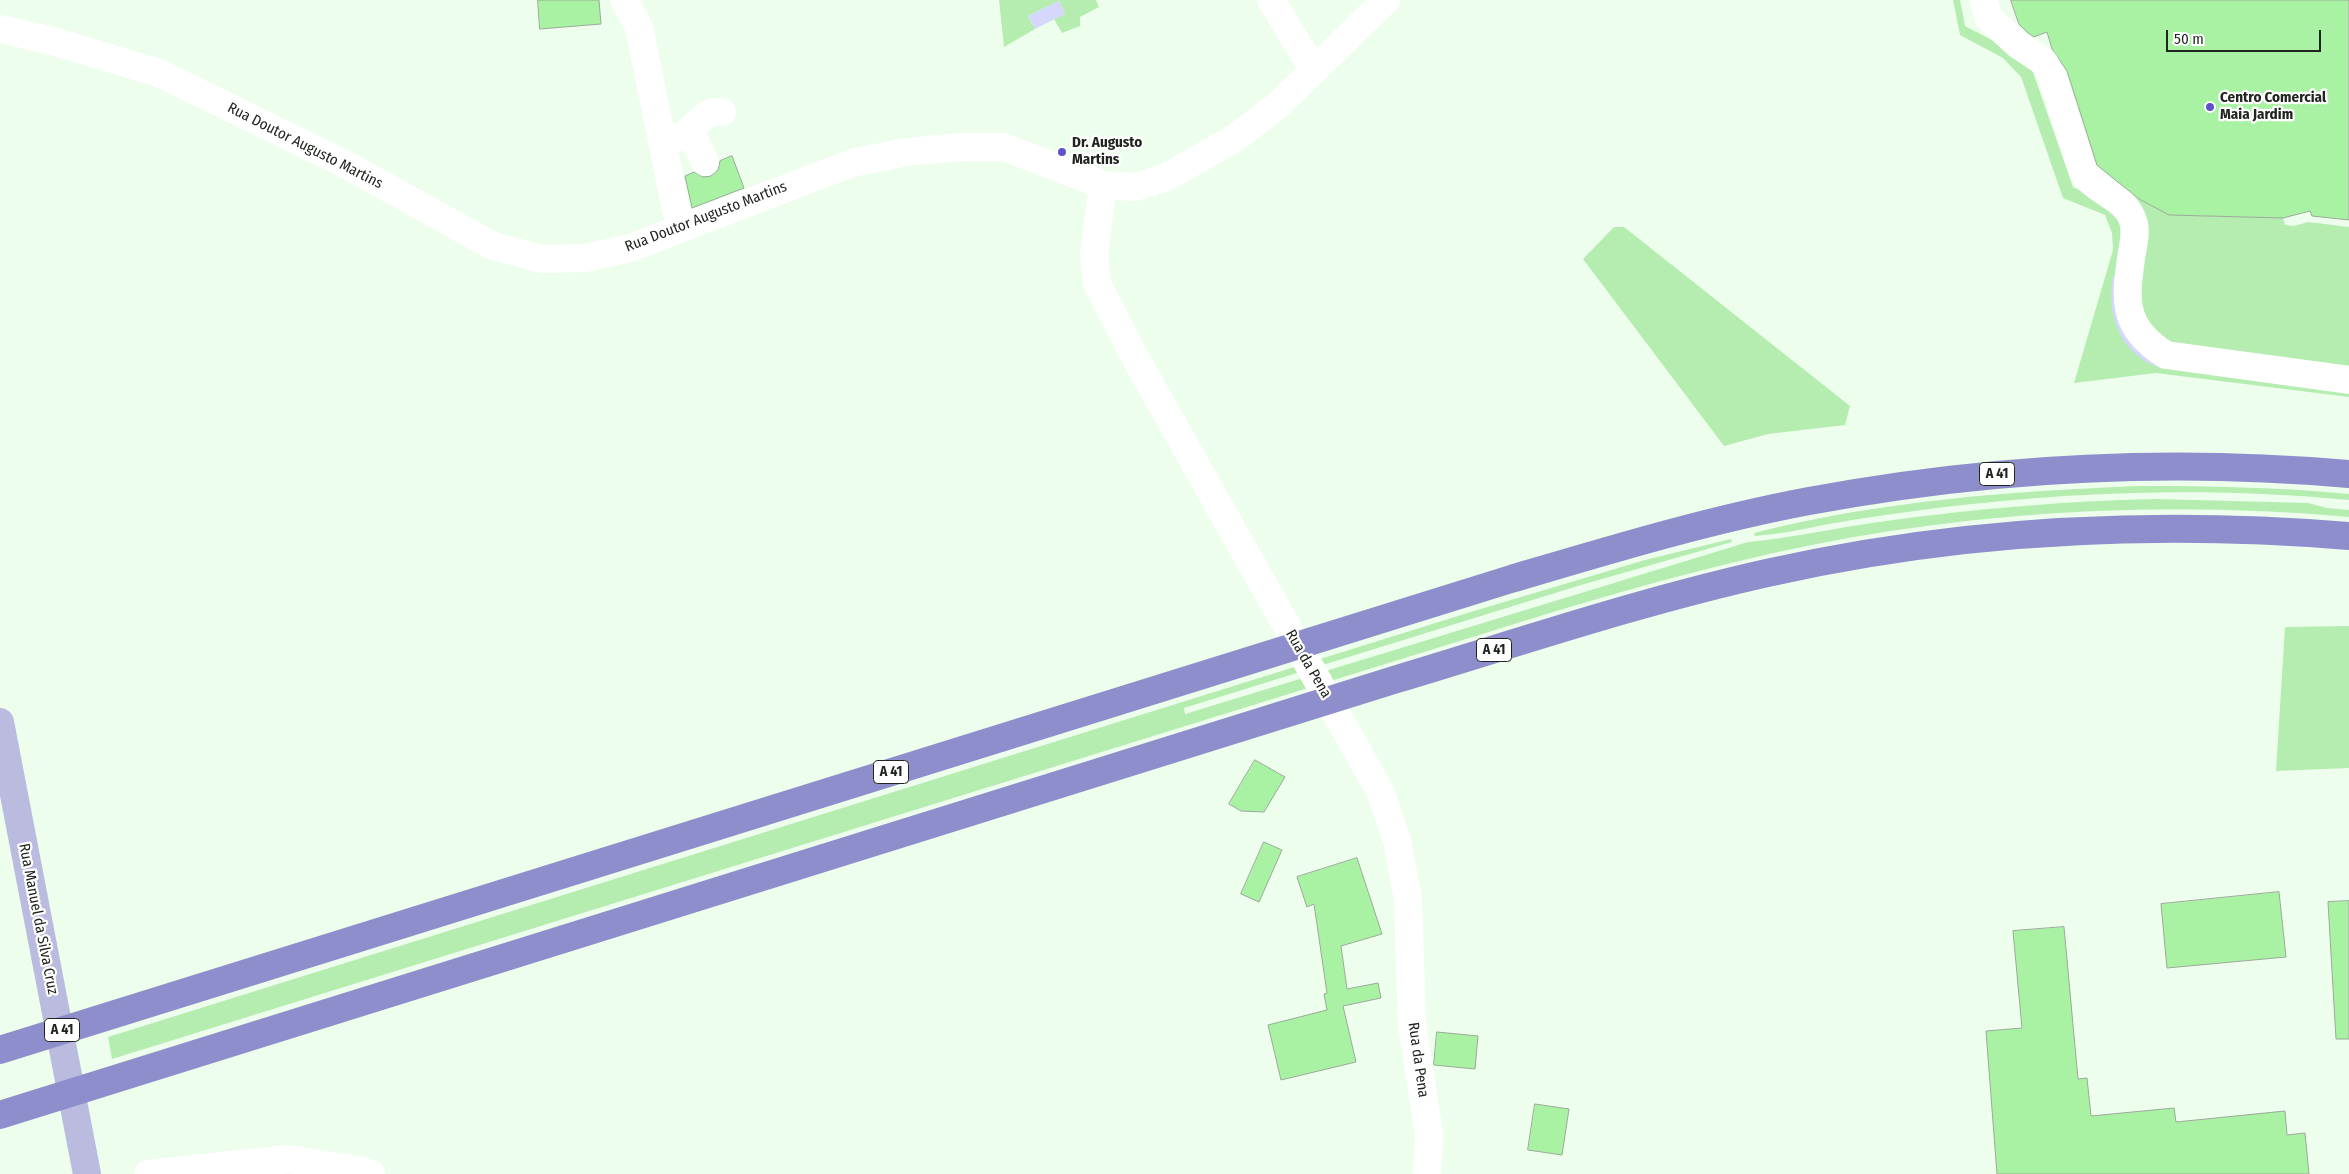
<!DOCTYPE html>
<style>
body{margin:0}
#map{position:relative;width:2349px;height:1174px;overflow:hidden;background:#eefeed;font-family:"Fira Sans Condensed",sans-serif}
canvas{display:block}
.scale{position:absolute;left:2166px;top:30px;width:155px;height:22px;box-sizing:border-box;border:2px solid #20261f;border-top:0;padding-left:6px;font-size:15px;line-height:18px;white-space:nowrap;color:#20261f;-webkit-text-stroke:4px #fff;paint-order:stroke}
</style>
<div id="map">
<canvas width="2349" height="1174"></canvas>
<div class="scale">50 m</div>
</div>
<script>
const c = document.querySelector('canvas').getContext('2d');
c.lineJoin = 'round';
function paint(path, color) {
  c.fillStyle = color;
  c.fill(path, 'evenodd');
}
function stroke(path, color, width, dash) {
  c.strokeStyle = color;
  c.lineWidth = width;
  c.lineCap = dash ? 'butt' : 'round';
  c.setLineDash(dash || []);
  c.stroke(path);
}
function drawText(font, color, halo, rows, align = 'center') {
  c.font = font + ' "Fira Sans Condensed",sans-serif';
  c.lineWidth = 4.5;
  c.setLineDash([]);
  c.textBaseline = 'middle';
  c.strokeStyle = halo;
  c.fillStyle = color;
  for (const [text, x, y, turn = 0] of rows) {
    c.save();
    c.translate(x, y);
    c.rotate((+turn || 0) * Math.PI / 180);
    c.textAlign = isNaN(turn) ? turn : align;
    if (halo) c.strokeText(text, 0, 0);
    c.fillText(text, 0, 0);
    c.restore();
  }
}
paint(new Path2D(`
 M999 0H1096L1099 7 1080 17V26L1062 33 1054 19 1065 14 1059 1 1028 16 1035 29 1004 47Z
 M1953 0H1960L1965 26 2011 50 2033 72 2073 187C2085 193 2115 207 2120 220 2124 232 2121 245 2119 258 2111 303 2109 336 2153 362L2349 391V397L2156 373 2074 383 2113 250 2112 233 2105 215 2063 198 2021 77 2003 58 1960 35Z
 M2091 174 2169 215 2283 218 2285 225 2294 226 2308 222 2349 227V372L2177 350 2141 319V243Z
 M1614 227H1624L1850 406 1845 425 1768 434 1724 446 1583 259Z
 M2139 486C2209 486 2279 487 2349 494V500C2215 487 2079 491 1945 507 1907 512 1868 517 1829 524 1804 529 1780 534 1755 536L1754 533C1879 501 2011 491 2139 486Z
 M2156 499 2308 503 2327 508 2349 510V517C2182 502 2013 509 1848 538 1748 556 1650 583 1553 612L112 1059 108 1037 1474 611 1645 560 1731 539 1732 542 1581 585 1184 708 1185 714 1748 542C1792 538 1835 528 1879 522 1972 509 2063 501 2156 499Z
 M2349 626V768L2276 771 2285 627Z`), '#b4edaf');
paint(new Path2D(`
 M1059 1 1065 14 1035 29 1028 16Z`), '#d6d7fd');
stroke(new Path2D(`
 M2116 277C2110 312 2120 346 2155 363`), '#d6d7fd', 6);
const building = new Path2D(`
 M538 0H599L601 24 540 29Z
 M2011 0H2349V220L2312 216 2310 211 2283 218 2169 215 2139 199 2097 165 2067 71 2052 49 2047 32 2034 37 2027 32 2019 24Z
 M732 156 744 188 692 208 685 176 694 172 703 177 711 176 718 170 720 161Z
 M1255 760 1285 777 1264 812 1241 811 1229 804Z
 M1264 842 1282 850 1259 902 1241 894Z
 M1357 858 1382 934 1341 946 1347 989 1378 983 1381 998 1343 1006 1356 1062 1281 1080 1268 1025 1327 1010 1324 994 1327 993 1314 904 1307 907 1297 877Z
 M2279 892 2286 957 2167 968 2161 904Z
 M2349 901V1039H2336L2328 902Z
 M2064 927 2078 1079 2087 1078 2091 1116 2174 1108 2176 1122 2285 1111 2287 1135 2305 1133 2309 1174H1997L1986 1031 2022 1028 2013 931Z
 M1437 1032 1478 1036 1475 1069 1434 1065Z
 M1535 1104 1569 1109 1562 1155 1528 1150Z`);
paint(building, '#a9f2a3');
stroke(building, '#9baa9a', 1);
stroke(new Path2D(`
 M624 0 639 27 680 229
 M1271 0 1313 69
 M1984 0 1988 17 2017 44 2044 62 2052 76 2083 172C2095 192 2123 196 2132 218 2137 229 2134 241 2132 252 2125 299 2121 327 2166 355L2349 380
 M0 29 53 41 159 73 345 164 493 246 542 259 585 258 630 248 852 163 907 152 960 147H1004L1103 185 1135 187 1167 177 1235 138 1277 106 1386 0
 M688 132 696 143 705 162
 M663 143C671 140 682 137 689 131 701 121 705 110 722 112
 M1103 185 1094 253 1097 283 1132 352 1380 791 1397 840 1408 899 1412 1024 1429 1134 1427 1174
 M148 1174 288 1159 363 1171 371 1174`), '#fff', 28);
stroke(new Path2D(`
 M0 722 87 1174`), '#bbbbe0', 28);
stroke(new Path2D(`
 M0 1050 1511 579C1609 550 1708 520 1809 501 1986 468 2169 458 2349 474
 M0 1115 1397 679C1520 642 1642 601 1767 573 1958 530 2155 520 2349 536`), '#8e8ecc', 28);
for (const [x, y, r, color] of [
 [2210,107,5,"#6052ca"],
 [1062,152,5,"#6052ca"]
]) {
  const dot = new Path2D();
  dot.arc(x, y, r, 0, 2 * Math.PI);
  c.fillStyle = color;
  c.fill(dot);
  stroke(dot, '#fff', 2);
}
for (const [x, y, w] of [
 [1997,474,35],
 [1494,650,35],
 [891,772,35],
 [62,1030,35]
]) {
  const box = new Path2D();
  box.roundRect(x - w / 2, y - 11.5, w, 23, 4);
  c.fillStyle = '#fff';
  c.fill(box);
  stroke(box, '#20261f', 1);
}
drawText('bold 14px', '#20261f', null, [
 ["A 41",1997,474],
 ["A 41",1494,650],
 ["A 41",891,772],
 ["A 41",62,1030]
]);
drawText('bold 15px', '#20261f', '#fff', [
 ["Centro Comercial",2220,98],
 ["Maia Jardim",2220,115],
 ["Dr. Augusto",1072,143],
 ["Martins",1072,160]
], 'left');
drawText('15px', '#20261f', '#fff', [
 ["Rua Doutor Augusto Martins",305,146,27],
 ["Rua Doutor Augusto Martins",706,217,-21],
 ["Rua da Pena",1308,664,60],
 ["Rua Manuel da Silva Cruz",38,919,79],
 ["Rua da Pena",1418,1060,82]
]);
</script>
